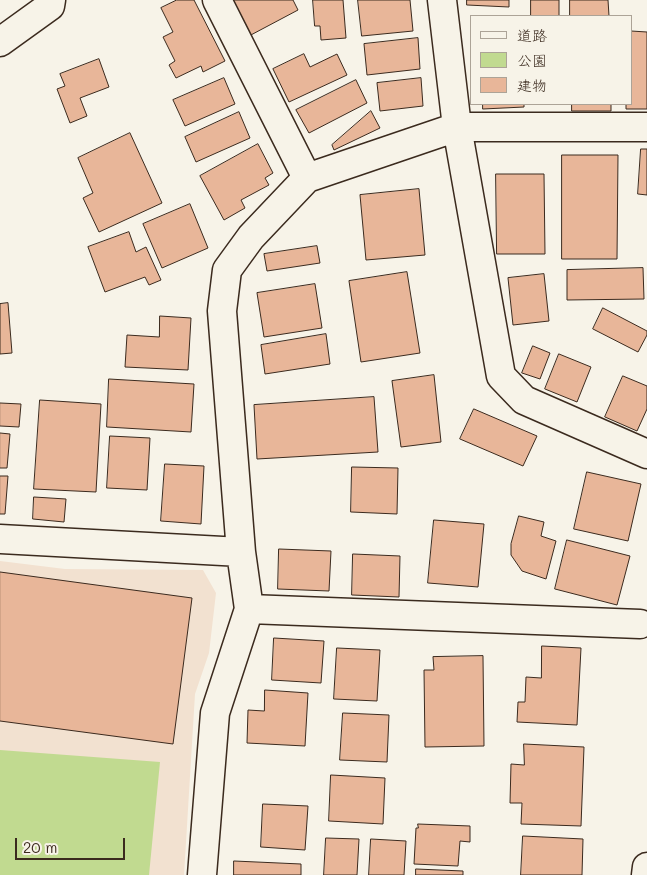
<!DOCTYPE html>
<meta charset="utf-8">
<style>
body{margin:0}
#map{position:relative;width:647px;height:875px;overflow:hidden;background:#f7f3e8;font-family:Mali,"Klee One",sans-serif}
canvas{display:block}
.legend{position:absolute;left:470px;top:15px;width:162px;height:90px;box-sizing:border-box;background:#f7f3e8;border:1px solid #aca397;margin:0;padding:6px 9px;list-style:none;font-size:15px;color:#3b2a1e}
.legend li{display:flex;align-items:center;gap:10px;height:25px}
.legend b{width:25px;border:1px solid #aca397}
.scale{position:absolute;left:15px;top:838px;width:110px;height:22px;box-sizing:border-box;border:2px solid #3b2a1e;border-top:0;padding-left:6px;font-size:15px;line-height:18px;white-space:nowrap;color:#3b2a1e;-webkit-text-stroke:4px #f7f3e8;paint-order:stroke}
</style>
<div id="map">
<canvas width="647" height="875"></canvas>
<ul class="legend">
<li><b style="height:6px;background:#f7f3e8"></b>道路</li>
<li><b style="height:14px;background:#c1da90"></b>公園</li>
<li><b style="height:14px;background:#e8b699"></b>建物</li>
</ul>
<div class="scale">20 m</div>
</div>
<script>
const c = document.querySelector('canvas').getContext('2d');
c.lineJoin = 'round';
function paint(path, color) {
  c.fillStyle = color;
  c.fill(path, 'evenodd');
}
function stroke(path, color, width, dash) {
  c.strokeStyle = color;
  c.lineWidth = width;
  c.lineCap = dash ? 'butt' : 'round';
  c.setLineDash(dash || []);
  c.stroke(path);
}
paint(new Path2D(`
 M0 561 65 569 203 570 216 593 209 653 195 694 184 875H0Z`), '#f2e1d0');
paint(new Path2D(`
 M0 750 160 762 149 875H0Z`), '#c1da90');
const building = new Path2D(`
 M177 0H194L225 61 203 72 201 66 176 78 169 65 175 61 163 37 173 32 161 8Z
 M230 0H293L298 10 249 36Z
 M313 0H343L346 38 321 40 320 26H315Z
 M358 0H410L413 31 362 36Z
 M467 0H509V7L467 5Z
 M531 0H559V16H531Z
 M570 0H608L609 16H570Z
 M631 31 647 32V109H626V104H631Z
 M418 38 420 69 367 75 364 44Z
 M304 54 310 67 337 54 347 75 289 102 273 69Z
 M99 59 109 87 80 98 87 116 70 123 57 89 65 86 60 74Z
 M224 78 235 104 185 126 173 100Z
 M421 78 423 106 380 111 377 83Z
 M356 80 367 103 309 133 296 110Z
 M483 104H524V107L483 109Z
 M572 104H611V111H572Z
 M371 111 380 128 334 150 332 145Z
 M239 112 250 138 196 162 185 137Z
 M130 133 162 203 99 232 83 198 93 193 78 158Z
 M258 144 273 173 265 178 269 185 241 200 245 208 224 220 200 176Z
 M641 149H647V195L638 194Z
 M562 155H618L617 259H562Z
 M496 174H544L545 254H497Z
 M419 189 425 255 366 260 360 195Z
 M190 204 208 248 162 268 143 224Z
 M129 232 136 252 146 247 161 280 149 285 145 277 105 292 88 247Z
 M317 246 320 263 267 271 264 254Z
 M643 268 644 299 567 300V270Z
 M407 272 420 353 361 362 349 281Z
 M544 274 549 321 513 325 508 278Z
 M315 284 322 328 264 337 257 293Z
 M8 303 12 353 0 354V304Z
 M603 308 647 331V335L638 352 593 329Z
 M160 316 191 318 188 370 125 367 127 335 159 337Z
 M326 334 330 364 265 374 261 345Z
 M533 346 550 353 540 379 522 373Z
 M559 354 591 367 577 402 545 389Z
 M434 375 441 442 401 447 392 381Z
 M623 376 647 386V409L637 431 605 417Z
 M109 379 194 384 191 432 107 427Z
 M374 397 378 452 257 459 254 405Z
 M40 400 101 404 96 492 34 489Z
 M0 403 21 404 19 427 0 426Z
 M474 409 537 436 523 466 460 439Z
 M0 433 10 434 7 468H0Z
 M110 436 150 438 147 490 107 488Z
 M165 464 204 466 201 524 161 521Z
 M352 467 398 468 397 514 351 512Z
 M587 472 641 484 628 541 574 529Z
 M0 476H8L5 514H0Z
 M34 497 66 499 64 522 33 519Z
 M519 516 544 522 541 536 556 541 546 579 522 571 511 555V544Z
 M434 520 484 524 478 587 428 583Z
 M567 540 630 556 617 605 555 589Z
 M279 549 331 551 329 591 278 589Z
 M353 554 400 556 399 597 352 595Z
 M0 572 192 598 173 744 0 721Z
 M274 638 324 641 321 683 272 680Z
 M542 646 581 648 577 725 517 722 518 702H525L526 677 541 678Z
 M337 648 380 650 377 701 334 699Z
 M483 656 484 746 425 747 424 670H434L433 657Z
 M265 690 308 693 305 746 247 743 248 710 264 711Z
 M343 713 389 715 387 762 340 760Z
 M524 744 584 747 581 826 521 824 522 803H510L511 764 524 765Z
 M331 775 385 778 383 824 329 821Z
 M263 804 308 806 305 850 261 847Z
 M418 824 470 826V842L460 841 458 866 414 864 416 828H418Z
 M523 836 583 839 582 875H521Z
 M326 838 359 839 357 875H324Z
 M371 839 406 841 404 875H369Z
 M234 861 301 864V875H234Z
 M416 869 463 871V875H416Z`);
paint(building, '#e8b699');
stroke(building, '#3b2a1e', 1);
const minor = new Path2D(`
 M217 0 307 178
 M442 0 457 127 501 376 524 400 647 454
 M0 42 50 6 51 0
 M0 539 241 552
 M249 609 640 624
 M202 875 215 713 249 609 241 552 222 311 227 270 251 237 307 178 457 127H647
 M646 875 647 867`);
stroke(minor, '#3b2a1e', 31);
stroke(minor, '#f7f3e8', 28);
</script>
